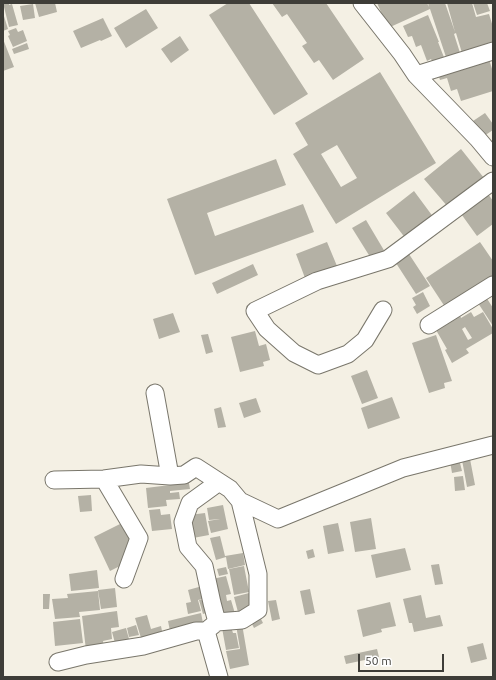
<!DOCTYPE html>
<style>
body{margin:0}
#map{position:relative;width:496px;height:680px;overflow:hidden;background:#f4f0e4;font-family:Ubuntu,sans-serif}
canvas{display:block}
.frame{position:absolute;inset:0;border:4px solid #3e3d38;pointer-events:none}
.scale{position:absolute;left:358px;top:654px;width:86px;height:18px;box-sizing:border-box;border:2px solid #3e3d38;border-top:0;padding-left:5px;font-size:12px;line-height:14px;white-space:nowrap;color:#3e3d38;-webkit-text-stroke:3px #fff;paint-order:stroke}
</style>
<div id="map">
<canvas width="496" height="680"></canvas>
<div class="frame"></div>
<div class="scale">50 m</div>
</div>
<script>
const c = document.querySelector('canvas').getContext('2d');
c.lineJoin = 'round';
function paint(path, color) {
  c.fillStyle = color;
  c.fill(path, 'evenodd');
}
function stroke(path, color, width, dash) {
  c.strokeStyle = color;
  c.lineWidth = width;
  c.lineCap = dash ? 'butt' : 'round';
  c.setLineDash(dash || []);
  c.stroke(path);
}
paint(new Path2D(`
 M3 3H9V5L12 4 18 25 9 27Z
 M35 3H55L57 12 39 17Z
 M228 3H249L308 94 274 115 209 15Z
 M272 3H326L364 59 333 80 319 60 314 63 302 46 307 43 287 14 282 17Z
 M377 3H427L429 7 428 3H445L455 32 447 3H472L476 17 489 14 493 27V44L462 53 456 33 454 34 461 56 447 60 430 9 388 28Z
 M473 3H487L490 11 477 15Z
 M33 4 35 18 23 20 20 6Z
 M146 9 158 28 126 48 114 28Z
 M3 13 8 29 3 31Z
 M428 15 439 42H438L445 60 434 65 431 59 427 61 421 45 416 47 412 36 408 37 403 26Z
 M103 18 112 36 101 41 100 40 81 48 73 31Z
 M16 28 18 32 23 30 27 41 13 47 8 36 10 35 8 31Z
 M180 36 189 50 171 63 161 49Z
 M3 39 14 67 3 71Z
 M27 43 29 49 14 54 12 49Z
 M488 56 493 72V91L461 101 457 89 451 91 447 78 440 80 437 70Z
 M380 72 436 163 336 224 293 154 308 145 295 123ZM337 145 357 178 341 187 321 154Z
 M485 113 493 124V130L484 136 473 121Z
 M461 149 484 178 448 207 424 179Z
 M276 159 286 185 207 213 215 236 303 204 314 232 195 275 167 199Z
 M414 191 434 218 406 239 386 213Z
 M486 191 493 201V224L477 236 459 211Z
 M366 220 385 252 372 260 352 228Z
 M327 242 337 266 305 278 296 254Z
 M480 242 493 261V280L447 310 426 278Z
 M407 251 430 286 416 294 394 260Z
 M253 264 258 275 217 294 212 283Z
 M423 292 430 306 417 314 413 307 416 305 412 298Z
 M486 297 493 308V326L478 303Z
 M471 312 474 317 483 312 493 329V333L466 349 469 353 452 363 445 350 447 349 436 330 460 315 461 318ZM465 327 472 338 468 340 462 329Z
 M173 313 180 332 159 339 153 319Z
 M255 331 259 346 266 344 270 360 263 362 264 366 240 372 231 337Z
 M208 334 213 352 206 354 201 335Z
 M436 335 452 381 444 383 445 388 429 393 412 343Z
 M367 370 378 398 362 404 351 376Z
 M392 397 400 418 368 429 361 408Z
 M256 398 261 412 244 418 239 403Z
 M221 407 226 427 218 428 214 409Z
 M459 459 462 471 452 473 450 461Z
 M470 459 475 485 467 487 462 460Z
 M463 476 465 490 455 491 454 477Z
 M169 478H188L190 489 170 491V493L179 492 180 499 166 500 167 506 148 508 146 488 170 485Z
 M91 495 92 511 80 512 78 496Z
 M223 505 228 529 211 533 208 521 220 519 209 520 207 508Z
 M160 509 161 515 170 514 172 529 152 531 149 510Z
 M205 513 209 535 193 538 189 515Z
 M371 518 376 549 355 552 350 522Z
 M122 523 132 543 126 546 129 553 128 562 110 571 94 537Z
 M338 523 344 551 328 554 323 526Z
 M220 536 225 556 243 553 245 565 228 569 226 557 216 560 210 538Z
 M405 548 411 570 376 578 371 555Z
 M313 549 315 557 308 559 306 551Z
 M439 564 443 584 435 585 431 565Z
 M244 566 249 592 234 595 229 569Z
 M226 567 228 574 219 576 217 569Z
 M97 570 99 588 71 591 69 574Z
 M226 576 231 594 226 595 227 601 231 600 236 617 218 621 208 580Z
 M206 585 209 597 198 600 201 611 188 614 186 603 191 602 188 590Z
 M115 588 117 607 101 609 98 590Z
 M310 589 315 613 305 615 300 591Z
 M98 591 100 610 79 612 80 617 55 619 52 599 68 598 67 594Z
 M249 593 253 612 239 616 234 597Z
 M43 594H50L49 609H43Z
 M421 595 426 618 440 615 443 626 414 632 412 623H409L403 599Z
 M210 598 213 611 203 614 199 600Z
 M276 600 280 619 272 621 268 601Z
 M390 602 396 626 381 629 382 632 363 637 357 610Z
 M117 611 119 627 111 628 112 639 103 641 104 648 86 650 82 616Z
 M201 613 203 623 170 631 168 621Z
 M147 615 151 629 161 626 162 631 141 638 135 618Z
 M259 615 263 623 254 628 250 620Z
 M80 619 83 643 55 646 53 622Z
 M242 624 249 665 230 669 226 651 240 649 236 625Z
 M136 625 139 635 129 637 127 628Z
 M231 627 233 633H236L239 648 226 650 222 628Z
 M126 628 129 639 115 643 112 632Z
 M483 643 487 659 471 663 467 647Z
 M377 649 379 657 346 664 344 656Z`), '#b4b1a5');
const minor = new Path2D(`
 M362 3 402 54 416 75 478 139 493 157
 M416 75 493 51
 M383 310 365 340 348 354 318 365 294 353 267 329 255 311 317 281 388 259 493 181
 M429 325 493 285
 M155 393 170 476
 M104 479 139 538 124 579
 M54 480 104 479 141 474 170 476 184 475 196 467 230 489 240 501
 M217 622 212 603 204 566 188 547 183 522 190 503 219 482
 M206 631 219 677
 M58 662 86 655 143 646 196 631H206L217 622 242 620 258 610V574L240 501 278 519 403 468 493 445`);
stroke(minor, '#79766b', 19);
stroke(minor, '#fff', 17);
</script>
